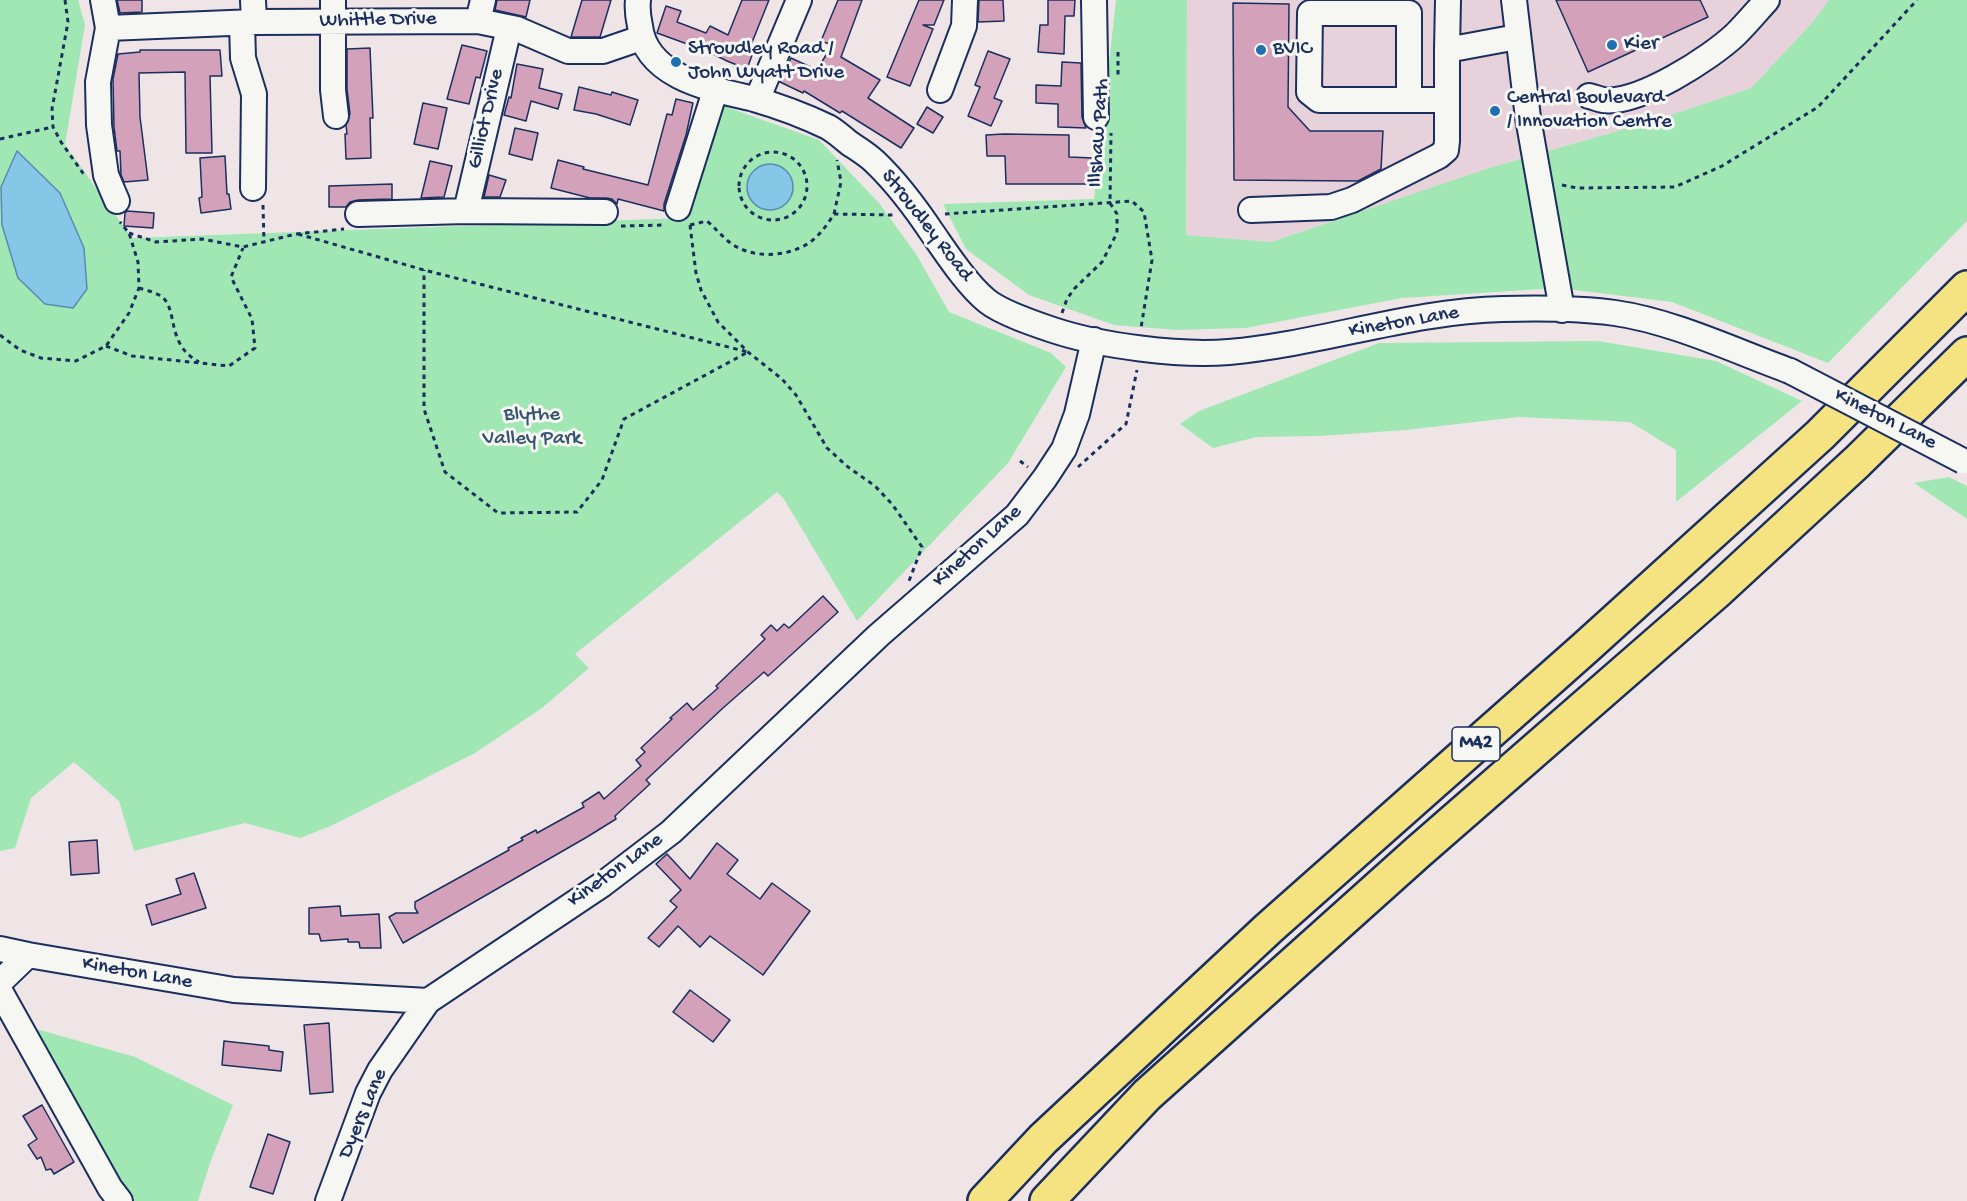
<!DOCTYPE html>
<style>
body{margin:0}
canvas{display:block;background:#efe5e7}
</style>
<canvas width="1967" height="1201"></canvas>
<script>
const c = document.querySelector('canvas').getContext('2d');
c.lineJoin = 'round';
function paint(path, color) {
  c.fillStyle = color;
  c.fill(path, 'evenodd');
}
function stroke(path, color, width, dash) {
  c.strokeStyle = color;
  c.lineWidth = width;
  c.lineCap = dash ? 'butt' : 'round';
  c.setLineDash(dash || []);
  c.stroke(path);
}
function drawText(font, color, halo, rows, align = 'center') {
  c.font = font + ' "Gochi Hand",sans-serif';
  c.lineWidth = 6;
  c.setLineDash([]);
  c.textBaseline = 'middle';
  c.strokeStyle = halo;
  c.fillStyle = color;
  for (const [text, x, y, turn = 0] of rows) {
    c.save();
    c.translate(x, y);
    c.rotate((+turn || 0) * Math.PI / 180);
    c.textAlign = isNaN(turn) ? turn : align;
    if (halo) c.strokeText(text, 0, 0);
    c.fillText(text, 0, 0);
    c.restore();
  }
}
paint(new Path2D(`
 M1187 0H1829L1812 23 1751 88 1659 119 1489 168 1271 242 1186 235Z`), '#e7d1da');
paint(new Path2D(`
 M0 0H78L85 25 65 145 132 238 683 218 718 104 819 140 879 203 916 254 949 312 1051 353 1066 367 1008 463 857 621 784 499 777 492 575 654 589 668 542 708 475 753 333 825 300 838 245 823 134 851 119 801 74 762 31 798 15 848 0 851Z
 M1116 0H1187L1186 235 1271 242 1489 168 1659 119 1751 88 1812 23 1829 0H1967V221L1828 363 1672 302 1559 288 1402 298 1245 328 1177 330 1114 325 1029 295 966 249 943 204 1094 199Z
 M1598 341 1716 361 1802 401 1676 502V450L1630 422 1518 417 1406 430 1319 436 1257 437 1213 448 1180 424 1199 411 1379 343Z
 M1949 477 1967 486V519L1914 483Z
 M33 1028 135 1057 233 1105 210 1163 198 1201H133L120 1182Z`), '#a0e7b4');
const water = new Path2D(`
 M17 151 60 193 84 248 87 289 73 308 45 304 18 278 2 225 1 187Z
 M747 187a23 23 0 1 1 46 0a23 23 0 1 1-46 0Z`);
paint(water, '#86c6e6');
stroke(water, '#5b8ab0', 1.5);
const building = new Path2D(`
 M117 0H142V12L120 13Z
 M497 0H530L526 17 495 10Z
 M582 0H611L600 37H571Z
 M742 0H769L751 45 755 47 747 69 727 61 691 43 690 45 657 33 666 6 681 11 677 22 706 33 710 26 728 35Z
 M838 0H862L841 57 880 80 868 98 914 128 901 148 842 111 840 113 804 91 803 93 780 82 791 58 817 70 832 45 821 41Z
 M919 0H944L934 25H923L933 29 910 86 887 77Z
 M979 0H1003L1004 21 978 22Z
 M1048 0H1075L1074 16H1065L1064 54 1038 52 1040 25H1048Z
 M1556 0H1700L1708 17 1588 72Z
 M1233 3 1289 4 1288 107 1310 131H1383L1381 169 1358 181 1234 180Z
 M462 45 487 51 480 78 476 77 469 104 447 99Z
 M370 48 373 118H370L371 158 346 159 345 134H347L346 125 350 114 347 89V49Z
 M140 50H220L222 76H210L212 153H186L185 72 139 73 140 117 148 180 124 182 121 175 120 151H117L114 127 113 79 118 54 140 52Z
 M988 51 1010 59 994 98 1002 101 991 126 968 116 980 87 975 85Z
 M1062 62 1081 63 1082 117 1086 128 1058 127V104L1036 103V85L1061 86Z
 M517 64 543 69 539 88 562 94 558 109 531 101 526 121 504 115 509 97 511 98Z
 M579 87 611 95 612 92 638 100 630 125 596 114 574 110Z
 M676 99 693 103 686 135 664 204V211L618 199 617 204 612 199 606 198H590L551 188 558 160 584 167 583 169 648 185 667 114 672 115Z
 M423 103 447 108 438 149 414 144Z
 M927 107 943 117 933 133 917 124Z
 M515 128 538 133 532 160 509 154Z
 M1004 134 1069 135V157L1093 158V184H1006L1005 156H987L986 135Z
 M225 156 227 194H229L231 209 201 213 199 198 202 197 200 158Z
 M430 161 452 166 444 197 421 198Z
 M489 175 506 180 500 197H484Z
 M392 184V199L358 200 350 202 346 207H329V186Z
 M127 211 154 213 153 228 124 226 125 213Z
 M823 596 838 612 768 676 764 672 723 708 646 780 650 784 615 816 616 819 587 837 403 943 389 917 396 913H418L415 908V902L509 850 508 848 523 840 521 838 536 830 537 833 584 807 582 803 599 792 604 799 641 766 636 760 645 752 641 748 672 719 670 718 687 703 693 710 718 688 716 686 765 639 761 635 771 625 777 631 784 624 789 628Z
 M97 840 99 873 71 875 69 842Z
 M717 843 738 860 727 874 760 899 772 883 810 911 763 975 710 936 700 947 678 926 659 947 648 938 677 907 670 901 681 890 656 864 667 854 690 879Z
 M194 873 206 908 152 925 146 905 181 894 176 879Z
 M340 906 341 916 379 914 381 948H360L359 942H348V939L321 941 319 934H309V908Z
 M690 990 730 1020 713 1042 673 1012Z
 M329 1023 333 1092 310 1094 304 1025Z
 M224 1041 269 1046V1050L283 1052 281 1071 222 1065Z
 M42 1105 74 1162 54 1174 51 1169 46 1170 41 1157 37 1159 28 1145 37 1139 23 1116Z
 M268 1134 290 1142 273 1194 250 1187Z`);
paint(building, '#d4a1bb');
stroke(building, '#1b2f5e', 1.5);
const minor = new Path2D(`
 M103 0 108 28 98 82 99 125 106 175 117 201
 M253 0 254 22
 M333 0V90L336 116
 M638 0C637 9 638 17 640 26 646 78 712 89 754 99 775 105 807 117 828 127 835 131 842 137 849 143 858 149 868 155 875 162 896 182 917 210 933 234 947 254 968 286 987 301 1002 313 1035 324 1053 330 1101 346 1179 356 1229 352 1321 344 1410 311 1503 309 1539 308 1578 308 1615 313 1672 321 1735 351 1790 371
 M1094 0 1096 117
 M1448 0 1447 50 1517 37
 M1514 0 1528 118 1562 310
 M478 21 483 0
 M242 23 243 58 254 94 253 188
 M108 28 254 22 478 21 517 29 568 51H603L641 38
 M940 90 964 26 965 0
 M1589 96C1594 97 1598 99 1603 100 1638 105 1711 58 1736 34 1747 23 1757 11 1767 0
 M757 100 799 0
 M1409 100V13H1310L1309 92 1319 100H1447
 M678 208 715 91
 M1251 210 1331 207 1352 200 1439 156 1446 150 1447 141V50
 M466 211 509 28
 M358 214 466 211 605 212
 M0 949 28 955
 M0 982 28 955 234 990 428 1001 603 884 671 832 879 635 1017 515 1045 478 1064 449 1077 414 1094 340
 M0 991 110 1188 120 1201
 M328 1201 368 1093 380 1070 428 1001`);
const highway = new Path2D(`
 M985 1201 1043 1139 1269 928 1585 648 1820 435 1967 288
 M1047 1201 1147 1095 1418 852 1715 593 1857 462 1967 354`);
stroke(minor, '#1b2f5e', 28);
stroke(highway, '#1b2f5e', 38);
stroke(new Path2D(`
 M65 0 68 22 52 109 53 127 61 142 85 176
 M1118 52V76
 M0 139 53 127
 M739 186a34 34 0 1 1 68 0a34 34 0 1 1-68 0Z
 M1562 185 1577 188 1675 187 1722 166 1818 107 1917 0
 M263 205 264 242
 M834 214 841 182 837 160
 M945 214 1132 201 1144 212 1152 260 1141 328
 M690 225 707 221C715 228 721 235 728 241 749 259 786 258 809 243 820 235 827 225 834 214L894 215
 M690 225 696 273 701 290 718 322 748 352 782 379 796 395 827 448 848 467 875 486 892 504 922 547 909 581
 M621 226 665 225
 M129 233 156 242 202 239 243 247 296 234 344 229
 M298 234 424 270 748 352 624 419 602 480 577 512 498 513 445 472 424 409V270
 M139 288C146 290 154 292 161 296 179 309 165 344 199 362
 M1062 313 1067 299 1074 289 1102 262 1117 233V214L1110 203 1111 133
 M0 335 20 350 41 358 76 361 106 346 129 313 139 288 138 262 129 233 120 222
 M106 346 132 356 229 366 255 348 252 319 231 277 243 248
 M1020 461 1028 467
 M1078 467 1126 424 1137 370`), '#1b2f5e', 3, [4.5, 4.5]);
stroke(minor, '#f6f6f2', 24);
stroke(highway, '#f5e382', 33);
const minorBridge = new Path2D(`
 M1790 371 1963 461`);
stroke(minorBridge, '#1b2f5e', 28, []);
stroke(minorBridge, '#f6f6f2', 24);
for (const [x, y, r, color] of [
 [1612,45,6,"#1f6fb2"],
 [1261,50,6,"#1f6fb2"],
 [676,62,6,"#1f6fb2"],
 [1495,111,6,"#1f6fb2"]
]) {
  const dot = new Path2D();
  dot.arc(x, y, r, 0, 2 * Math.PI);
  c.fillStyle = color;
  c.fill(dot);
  stroke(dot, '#f6f6f2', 2);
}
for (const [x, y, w] of [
 [1476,744,48]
]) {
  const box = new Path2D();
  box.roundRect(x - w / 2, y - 17, w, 34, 4.5);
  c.fillStyle = '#f6f6f2';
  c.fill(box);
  stroke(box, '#1b2f5e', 1.5);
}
drawText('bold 20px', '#1b2f5e', null, [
 ["M42",1476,744]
]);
drawText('21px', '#1b2f5e', '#f6f6f2', [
 ["Whittle Drive",378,21,-1],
 ["Gilliot Drive",487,119,-77],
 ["Illshaw Path",1100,133,-86],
 ["Stroudley Road",926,226,52],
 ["Kineton Lane",1404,323,-10],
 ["Kineton Lane",1885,420,27],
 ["Kineton Lane",978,547,-42],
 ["Kineton Lane",616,871,-36],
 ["Kineton Lane",137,974,10],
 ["Dyers Lane",364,1114,-67]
]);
drawText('21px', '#1b2f5e', '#f6f6f2', [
 ["Kier",1624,45],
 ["Stroudley Road /",688,50],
 ["John Wyatt Drive",688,74],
 ["BVIC",1273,50],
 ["Central Boulevard",1507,99],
 ["/ Innovation Centre",1507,123]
], 'left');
drawText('21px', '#36546f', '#f6f6f2', [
 ["Blythe",532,416],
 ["Valley Park",532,440]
]);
</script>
